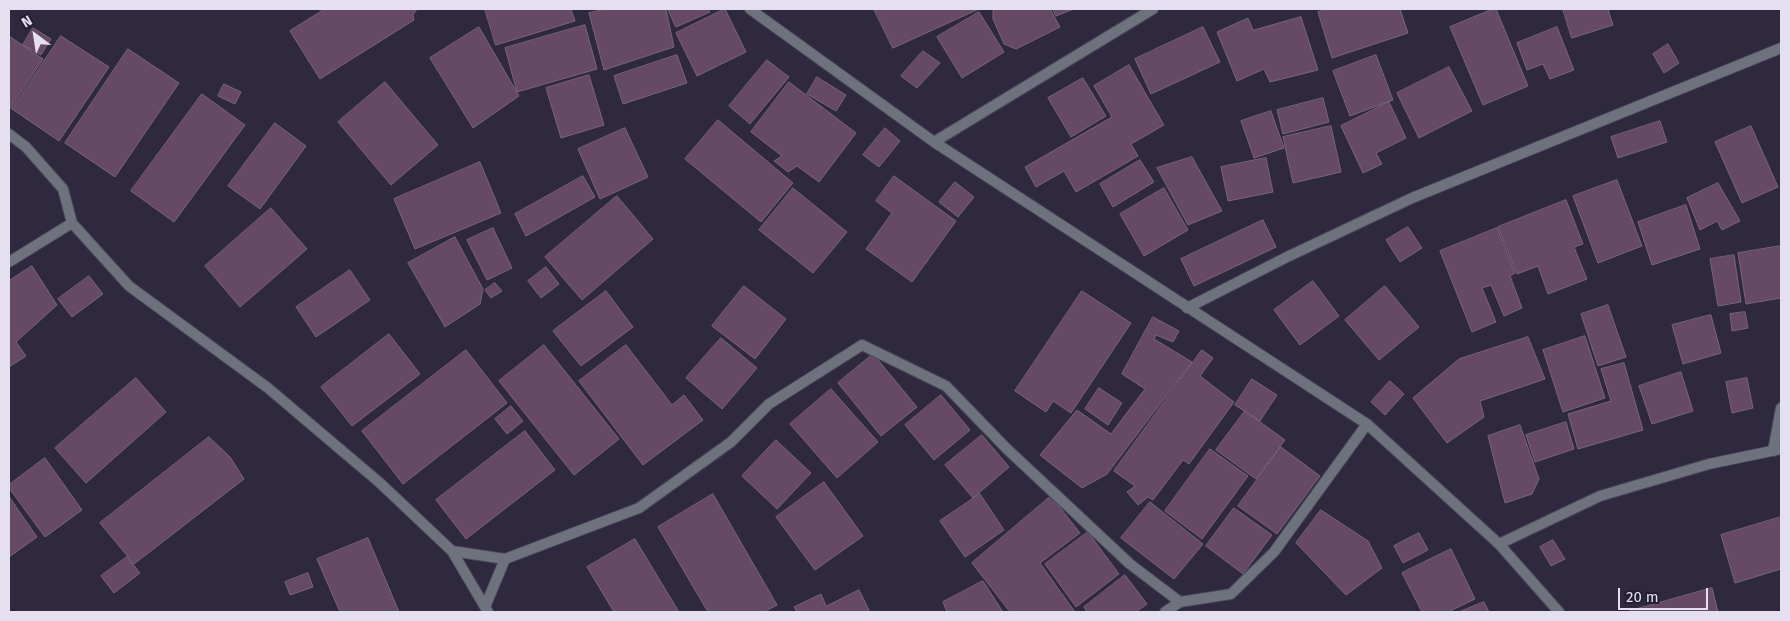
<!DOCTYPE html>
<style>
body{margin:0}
#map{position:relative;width:1790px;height:621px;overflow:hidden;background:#2e293e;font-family:"Fira Sans",sans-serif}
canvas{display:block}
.frame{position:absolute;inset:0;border:10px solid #e4e0ef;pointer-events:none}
.north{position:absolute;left:10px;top:10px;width:50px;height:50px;-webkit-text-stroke:4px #251f34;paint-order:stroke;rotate:329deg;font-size:14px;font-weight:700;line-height:20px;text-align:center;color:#e4e0ef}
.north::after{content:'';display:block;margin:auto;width:18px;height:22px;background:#e4e0ef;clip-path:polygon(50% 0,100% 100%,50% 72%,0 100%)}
.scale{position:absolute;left:1618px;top:588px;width:90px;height:22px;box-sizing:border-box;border:2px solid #e4e0ef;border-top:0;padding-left:6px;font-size:15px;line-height:18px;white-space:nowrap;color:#e4e0ef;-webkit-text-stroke:4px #251f34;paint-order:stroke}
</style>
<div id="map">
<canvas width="1790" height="621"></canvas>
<div class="frame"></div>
<div class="north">N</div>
<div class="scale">20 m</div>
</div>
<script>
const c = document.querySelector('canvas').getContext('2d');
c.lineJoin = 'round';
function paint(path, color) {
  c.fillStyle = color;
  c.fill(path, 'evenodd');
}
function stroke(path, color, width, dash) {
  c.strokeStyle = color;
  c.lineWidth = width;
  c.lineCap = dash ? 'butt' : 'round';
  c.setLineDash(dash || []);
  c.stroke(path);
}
const building = new Path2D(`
 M325 9H417L413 15 414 20 320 79 290 31Z
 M485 9H571L575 21 496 45Z
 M607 9H666L674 47 604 70 589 13Z
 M668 9H708L710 12 676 27Z
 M725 9 746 52 697 76 676 33Z
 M874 9H979L893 48Z
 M996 9H1050L1060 27 1016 49 1004 44 993 19V11Z
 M1053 9H1074L1056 16Z
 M1328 9H1400L1408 33 1332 58 1318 12Z
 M1493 9H1496L1528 86 1483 105 1450 27Z
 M1563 9H1608L1613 25 1572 38Z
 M979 12 1004 52 962 78 937 37Z
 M1301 17 1318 70 1270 82 1264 69 1237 81 1217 32 1248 18 1253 30Z
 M585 25 597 69 517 92 505 48Z
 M479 27 519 96 473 128 430 58Z
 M1203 27 1220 62 1151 94 1135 59Z
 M1557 27 1574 70 1550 79 1543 64 1527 70 1517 43Z
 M33 28 51 39 41 55 23 45Z
 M9 36 43 59 9 110Z
 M61 36 109 67 59 141 12 109Z
 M1668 44 1679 63 1664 73 1653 54Z
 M128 49 179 83 115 177 65 143Z
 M923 51 940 63 917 88 901 76Z
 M677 55 687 83 623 104 614 76Z
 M1376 55 1393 100 1350 116 1333 71Z
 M767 60 789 77 750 124 729 106Z
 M1129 65 1164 125 1131 144 1138 156 1076 192 1064 171 1036 187 1025 167 1112 117 1094 86Z
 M1449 67 1472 111 1419 138 1397 93Z
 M589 75 604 125 561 138 546 88Z
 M817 77 846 95 836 111 807 94Z
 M1083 78 1106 116 1071 137 1048 98Z
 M385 82 438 145 391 185 338 122Z
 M789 82 856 133 819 182 797 166 788 172 774 161 782 156 751 132Z
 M224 84 241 92 235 104 218 96Z
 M202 94 245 125 174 222 131 191Z
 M1323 98 1329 122 1283 134 1277 110Z
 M1389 102 1406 138 1376 153 1382 164 1363 173 1341 126Z
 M1271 111 1284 148 1254 158 1241 121Z
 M718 120 793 183 761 222 685 159Z
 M1660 121 1667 142 1618 158 1611 137Z
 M275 123 306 146 260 209 228 186Z
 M1331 126 1341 172 1293 183 1283 137Z
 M1751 126 1778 187 1742 203 1715 142Z
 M625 128 648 177 600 199 578 149Z
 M885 128 900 141 879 167 863 155Z
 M1192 157 1222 211 1188 225 1157 168Z
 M1266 158 1273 192 1228 201 1221 167Z
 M1140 160 1154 182 1113 207 1100 184Z
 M480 162 501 213 415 249 394 199Z
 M583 176 595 197 526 236 515 214Z
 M894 176 956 221 912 282 866 249 892 213 876 201Z
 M1617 180 1642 246 1598 263 1573 196Z
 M955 182 974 197 958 217 939 202Z
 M1718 183 1740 221 1722 230 1717 221 1700 230 1687 198Z
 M793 188 847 232 813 273 759 230Z
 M1164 188 1188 230 1144 256 1120 214Z
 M617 196 653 239 582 300 545 257Z
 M1566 200 1583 244 1574 247 1587 279 1548 294 1538 266 1517 274 1498 227Z
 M1686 205 1700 249 1652 265 1638 222Z
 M271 208 307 249 240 307 205 266Z
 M1263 220 1276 247 1194 286 1181 259Z
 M1408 227 1422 248 1400 262 1386 240Z
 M493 228 512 268 487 280 467 240Z
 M1497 228 1515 273 1510 276 1522 308 1504 316 1491 285 1482 288 1496 322 1472 332 1440 251Z
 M455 237 483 289 480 304 445 327 408 263Z
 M1781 246V298L1746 304 1738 253Z
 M1734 255 1741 302 1718 306 1710 259Z
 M32 266 57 305 16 342 26 356 9 367V281Z
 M546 267 559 284 541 298 528 281Z
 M350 270 370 300 316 337 296 307Z
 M89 276 103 294 72 317 58 299Z
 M1313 281 1339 316 1300 345 1274 310Z
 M495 283 502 291 491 298 485 290Z
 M744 286 786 319 755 359 712 326Z
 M1385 286 1419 327 1379 360 1345 320Z
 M606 291 633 327 581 366 553 331Z
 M1082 291 1131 323 1071 413 1053 401 1046 412 1015 391Z
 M1608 305 1626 357 1598 366 1581 314Z
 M1745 312 1748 328 1732 331 1730 314Z
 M1711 315 1721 353 1683 364 1672 325Z
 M1153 317 1179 331 1173 342 1156 335 1154 339 1192 362 1107 474 1082 488 1040 455 1077 410 1111 434 1145 389 1122 374Z
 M389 334 420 374 352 426 321 387Z
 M1585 336 1605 398 1563 412 1543 350Z
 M1528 337 1545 379 1480 401 1484 417 1447 443 1413 398 1459 359Z
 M721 338 757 368 722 409 686 378Z
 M544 345 619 439 574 475 499 381Z
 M626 345 672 405 684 395 703 420 643 465 579 381Z
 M466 350 507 403 403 484 362 431Z
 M1202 350 1213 358 1200 376 1234 402 1189 464 1183 460 1153 500 1148 497 1138 505 1127 492 1135 486 1114 471Z
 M873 354 917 407 881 436 838 383Z
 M1624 363 1643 430 1578 449 1568 414 1611 401 1601 369Z
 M1681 372 1693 411 1652 424 1639 386Z
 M136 378 166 412 86 483 55 448Z
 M1747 378 1753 408 1732 413 1726 382Z
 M1252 379 1277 395 1260 421 1235 405Z
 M1390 381 1404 394 1385 415 1371 402Z
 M1099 388 1122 403 1108 425 1085 409Z
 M831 389 878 442 837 478 790 424Z
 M941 395 970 430 934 460 905 425Z
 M511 406 523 421 507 434 495 419Z
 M1245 411 1285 440 1256 479 1216 450Z
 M1566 422 1574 449 1535 462 1526 435Z
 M1520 425 1539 479 1532 494 1505 503 1488 436Z
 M525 431 555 470 466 539 436 500Z
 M982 435 1009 467 973 498 945 465Z
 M209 437 230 457 244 479 134 564 100 523Z
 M776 440 811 473 777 509 742 476Z
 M1281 447 1320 476 1277 534 1238 506Z
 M1210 449 1248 476 1202 539 1165 511Z
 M45 458 82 510 45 537 9 488V485Z
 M824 482 863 536 815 570 776 517Z
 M713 494 777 605 764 612H708L658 527Z
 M980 494 1004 530 965 557 940 521Z
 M1051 496 1080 533 1040 563 1075 612H1010L972 563Z
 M10 498 37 537 9 557V499Z
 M1150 502 1203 544 1174 579 1121 538Z
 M1234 508 1272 535 1243 574 1206 546Z
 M1321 510 1368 541 1382 568 1346 595 1296 543Z
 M1781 517V569L1735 583 1721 535Z
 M1088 532 1119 574 1076 607 1045 564Z
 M1419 533 1428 550 1403 563 1394 546Z
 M368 538 399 612H340L317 559Z
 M635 539 679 612H614L587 567Z
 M1553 540 1565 559 1551 566 1540 547Z
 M1451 549 1475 599 1448 612H1422L1402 573Z
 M127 557 140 573 114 593 101 576Z
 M308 573 313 587 290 595 285 582Z
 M1125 575 1147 604 1136 612H1087L1084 607Z
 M983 581 1003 612H947L943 602Z
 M1712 588 1718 612H1630V611Z
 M859 590 870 612H797L794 607 821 594 826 606Z
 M1484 602 1489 612H1459Z`);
paint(building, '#664a65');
stroke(building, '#796478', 1);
const service = new Path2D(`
 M1773 451 1781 408`);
const minor = new Path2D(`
 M750 9 934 142 1367 424 1499 544 1559 612
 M9 134 26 147 63 189 72 223
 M934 142 1153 9
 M9 262 72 223 129 286 268 388 380 483 452 551 488 612
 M1187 308 1287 257 1412 198 1781 48
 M1499 544 1600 496 1709 464 1781 449
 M452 551 505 559 639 508 731 442 769 404 862 345 946 386 1007 449 1130 564 1180 602 1231 594 1274 552 1367 424
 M485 607 505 559
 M1165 612 1180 602`);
stroke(service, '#4b465a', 12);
stroke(minor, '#4b465a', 12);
stroke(service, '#6d727d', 10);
stroke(minor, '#6d727d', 10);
</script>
